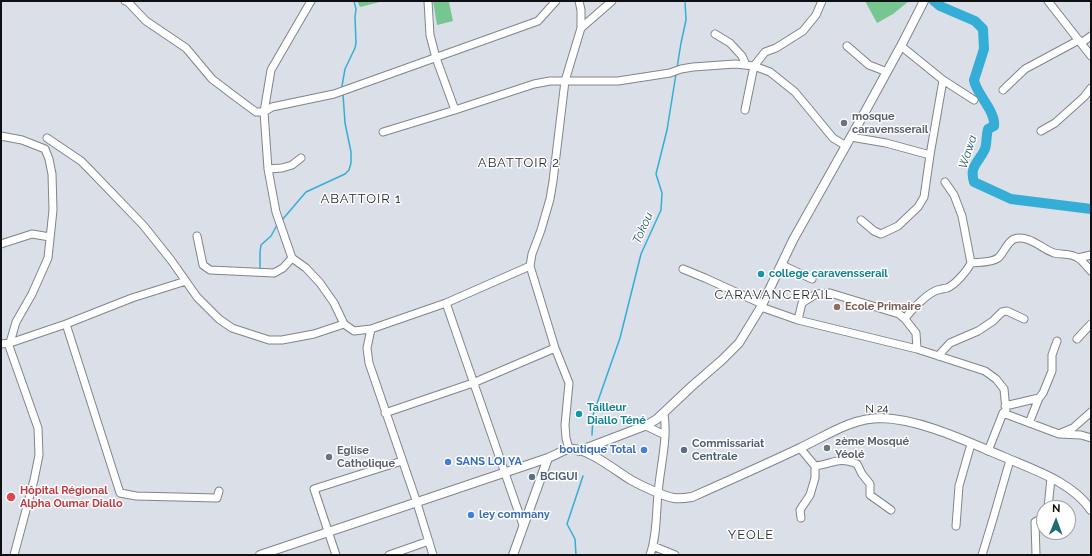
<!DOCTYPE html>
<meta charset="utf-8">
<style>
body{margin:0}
#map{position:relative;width:1092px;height:556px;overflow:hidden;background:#dadfe8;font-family:Raleway,sans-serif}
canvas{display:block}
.frame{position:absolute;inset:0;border:2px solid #0f1013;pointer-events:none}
.north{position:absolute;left:1036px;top:500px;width:40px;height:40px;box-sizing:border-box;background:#fff;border:1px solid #9f9fa1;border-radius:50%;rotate:1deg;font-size:11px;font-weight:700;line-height:16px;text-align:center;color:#0f1013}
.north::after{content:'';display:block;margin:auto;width:14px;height:18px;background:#206c72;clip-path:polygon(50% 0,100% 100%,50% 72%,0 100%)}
</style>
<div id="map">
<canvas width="1092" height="556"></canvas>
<div class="frame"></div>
<div class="north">N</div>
</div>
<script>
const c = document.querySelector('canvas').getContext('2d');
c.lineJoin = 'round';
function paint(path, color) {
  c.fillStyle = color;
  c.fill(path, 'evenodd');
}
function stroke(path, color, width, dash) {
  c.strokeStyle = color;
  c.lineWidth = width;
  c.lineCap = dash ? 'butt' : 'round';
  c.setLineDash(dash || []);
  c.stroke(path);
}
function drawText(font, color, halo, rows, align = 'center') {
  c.font = font + ' Raleway,sans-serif';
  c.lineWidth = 3;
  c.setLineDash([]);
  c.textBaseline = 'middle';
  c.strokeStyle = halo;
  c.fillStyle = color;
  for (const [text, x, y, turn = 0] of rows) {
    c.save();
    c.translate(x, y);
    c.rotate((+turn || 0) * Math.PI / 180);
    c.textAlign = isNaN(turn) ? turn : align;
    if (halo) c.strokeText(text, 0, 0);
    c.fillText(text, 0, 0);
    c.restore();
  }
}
paint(new Path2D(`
 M357 1H380V2L360 7Z
 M433 1H451L449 2 453 21 437 25Z
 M865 1H909L893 14 877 23Z`), '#77c692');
stroke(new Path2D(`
 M677 68 681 43 686 20 685 1
 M342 86 345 69 355 48 356 43 355 17 356 9 354 1
 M282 220 306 192 345 174 349 170 351 163V152L345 123 343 94
 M260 270V252L261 245 271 236 277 225
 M592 435 593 415 620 338 641 254 661 210 662 193 656 174 667 130 676 74
 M576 555 575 539 567 524 583 476`), '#35aed7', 1.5);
stroke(new Path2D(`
 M934 1 940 6 975 21 983 29 984 49 974 80C976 94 996 111 994 126L988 129C986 136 987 143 985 149 979 162 969 166 974 182L1011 199 1091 209`), '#35aed7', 10);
const minor = new Path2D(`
 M125 1 128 2 146 21 186 48 212 79 233 95 256 112H264L272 107 334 94 538 21 556 1
 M311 1 271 70 264 112 268 169 276 212 292 258 306 268 320 283 334 303 344 324 354 331 371 329 446 303 530 266
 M428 1 430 35 436 58 455 110
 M1048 1 1091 56
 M581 28 612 1
 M715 34 730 43 742 56 746 65
 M1081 43 1091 36
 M847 46 869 65 887 72
 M901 46 943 80 974 100
 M1003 90 1025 69 1079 40
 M745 110 754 66 765 52 776 48 803 31 816 15 822 1
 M1041 131 1055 123 1084 97 1091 88
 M383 132 455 110 534 84 550 81H618L670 73 681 69 693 67 735 64 754 66 770 72 795 92 833 138 846 146
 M1 136 22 140 45 149 49 159 52 174 53 210 48 258 32 294 16 322 9 346 38 428 39 455 34 480 14 555
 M851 137 886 143 930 155
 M47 138 81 161 88 168 143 225 171 260 197 297 219 319 232 328 269 340H282L314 334 344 324
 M268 169 282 168 292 165 301 158
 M861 220 874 231 881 234 898 226 918 207 924 197 930 155 943 80
 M197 236 203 265 210 270 274 273 283 268 292 258
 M1 244 32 234 50 237
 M1078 258 1091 255
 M971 263C979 262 991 263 998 258 1004 253 1007 242 1014 239 1028 234 1042 249 1054 253 1062 255 1071 253 1078 258 1083 261 1087 267 1091 271
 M782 265 812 279
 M683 269 705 278 762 304
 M446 303 523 525
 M761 307 798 320 917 349 985 371 996 379 1004 389 1006 410 1003 413 988 451
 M905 319C910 311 926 295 935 291 939 289 943 289 947 288 955 285 967 271 971 263L962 216 954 195 945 182
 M798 320 802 303 816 294 830 293 899 314 905 319 916 333 917 349
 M66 324 120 493 136 496 217 498 219 491
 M371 329 367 348 369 363 416 500 433 555
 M1077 339 1091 324
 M1 344 10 343 66 324 132 298 186 281
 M938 356 950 343 978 331 993 321 1002 312 1007 311 1024 319
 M1005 406 1039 398
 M385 413 473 383 555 348
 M1003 413 1059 434 1081 435 1091 438
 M1029 423 1039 398 1043 393 1052 371V355L1057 341
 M646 426 665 435
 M1061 433 1073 428 1091 412
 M800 448 815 466C834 464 837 456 857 464L862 474 870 484V495L891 510
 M569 449 566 438 565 425 569 383 555 348 530 266 532 254 541 230 550 199 553 181 565 81 581 28V10L579 1
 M1048 508 1051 478
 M801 518 800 510 810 495 815 478V466
 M956 526 959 486 971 444
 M653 546 675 555
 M336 555 314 489 402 461
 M389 555 429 541
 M650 555C657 536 656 514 658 494 660 467 668 440 664 414
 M982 555 993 519 1010 460
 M1036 555 1035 522 1044 517`);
const major = new Path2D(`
 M579 451 647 425 657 419 692 386 722 360 739 343 761 307 793 240 866 110 901 46 924 1
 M260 555 548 458C555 455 562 451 568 449 586 446 616 471 631 480 640 485 665 497 674 498 680 499 686 498 692 497 728 481 764 465 800 448 826 436 851 418 881 418 921 419 968 442 1004 457 1034 470 1072 482 1091 510
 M513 555 548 458`);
stroke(minor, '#80848c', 9);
stroke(major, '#80848c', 10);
stroke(minor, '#fff', 7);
stroke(major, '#fff', 8);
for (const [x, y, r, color] of [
 [844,123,4,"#6b7280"],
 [761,274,4,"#0f9aa8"],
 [837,307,4,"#8d6e63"],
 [579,414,4,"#0f9aa8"],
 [827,448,4,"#6b7280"],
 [644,450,4,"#3f7fe0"],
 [684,450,4,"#5c6f8a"],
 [329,457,4,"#6b7280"],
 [448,462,4,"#3f7fe0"],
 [532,477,4,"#5c6f8a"],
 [11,497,5,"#e0444e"],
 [471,515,4,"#3f7fe0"]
]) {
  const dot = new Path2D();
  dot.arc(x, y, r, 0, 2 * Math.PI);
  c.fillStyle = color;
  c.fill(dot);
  stroke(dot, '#fff', 1.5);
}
drawText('bold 11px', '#5b616d', '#fff', [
 ["mosque",852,117],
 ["caravensserail",852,130],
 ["2ème Mosqué",835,442],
 ["Yéolé",835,455],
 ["Eglise",337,451],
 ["Catholique",337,464]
], 'left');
drawText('bold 11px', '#0d838f', '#fff', [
 ["college caravensserail",769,274],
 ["Tailleur",587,408],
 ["Diallo Téné",587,421]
], 'left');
drawText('bold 11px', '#785e54', '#fff', [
 ["Ecole Primaire",845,307]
], 'left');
drawText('11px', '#0f1013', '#fff', [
 ["N 24",877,409,-2]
]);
drawText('bold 11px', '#4e5e75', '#fff', [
 ["Commissariat",692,444],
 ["Centrale",692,457],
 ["BCIGUI",540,477]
], 'left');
drawText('bold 11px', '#366cbe', '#fff', [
 ["boutique Total",636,450,"right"],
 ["SANS LOI YA",456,462],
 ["ley commany",479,515]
], 'left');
drawText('bold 11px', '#be3a42', '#fff', [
 ["Hôpital Régional",20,491],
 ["Alpha Oumar Diallo",20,504]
], 'left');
drawText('italic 12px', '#29596b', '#fff', [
 ["Wawa",968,152,-72],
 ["Tokou",643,228,-66]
]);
c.letterSpacing = '1px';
drawText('13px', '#272a31', '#fff', [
 ["ABATTOIR 2",519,163],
 ["ABATTOIR 1",361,199],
 ["CARAVANCERAIL",774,295],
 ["YEOLE",751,535]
]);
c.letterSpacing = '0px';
</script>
